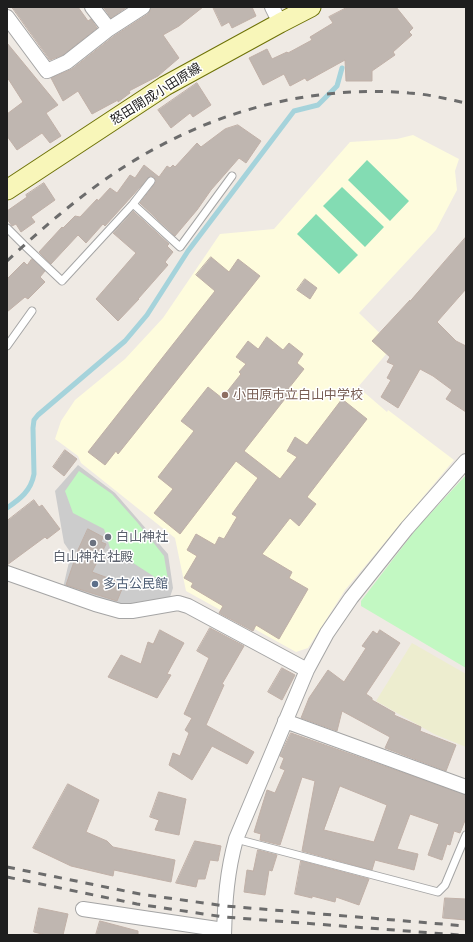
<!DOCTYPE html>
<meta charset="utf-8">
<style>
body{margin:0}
#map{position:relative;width:473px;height:942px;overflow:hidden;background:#efeae4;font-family:"Asap Condensed",sans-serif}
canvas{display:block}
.frame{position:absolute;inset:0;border:8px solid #1e1e1e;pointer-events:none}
</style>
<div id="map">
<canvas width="473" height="942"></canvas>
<div class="frame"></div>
</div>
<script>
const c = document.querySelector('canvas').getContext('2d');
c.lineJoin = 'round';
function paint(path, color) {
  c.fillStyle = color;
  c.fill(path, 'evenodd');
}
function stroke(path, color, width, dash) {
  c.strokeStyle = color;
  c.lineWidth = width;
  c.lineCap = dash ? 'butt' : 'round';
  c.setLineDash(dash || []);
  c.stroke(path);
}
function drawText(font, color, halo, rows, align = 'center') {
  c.font = font + ' "Asap Condensed","Noto Sans JP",sans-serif';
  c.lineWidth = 3;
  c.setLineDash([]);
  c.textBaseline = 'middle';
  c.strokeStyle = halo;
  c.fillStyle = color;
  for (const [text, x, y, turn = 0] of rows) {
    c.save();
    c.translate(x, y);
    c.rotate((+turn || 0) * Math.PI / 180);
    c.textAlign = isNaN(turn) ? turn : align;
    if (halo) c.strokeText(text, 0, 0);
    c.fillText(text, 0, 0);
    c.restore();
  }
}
paint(new Path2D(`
 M413 135 459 159 455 171 457 190 436 230 359 313 393 346 358 387 387 412 388 410 454 460 345 590 308 648 296 652 186 591 175 538 81 463 78 456 55 439 61 421 75 400 125 359 163 318 220 234 274 229 350 142 397 139Z`), '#fefcdd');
paint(new Path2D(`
 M78 465 115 493 168 554 173 588 169 600 113 607 63 588 71 553 64 543 55 491Z`), '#ccc');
paint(new Path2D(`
 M412 643 466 674V747L434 734 376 701Z`), '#ededcf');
paint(new Path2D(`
 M79 471 112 494 137 522 164 556 168 580 164 583 110 548 104 529 73 513 65 491Z
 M466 475V668L361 606V601L417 528Z`), '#c2f8c2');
paint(new Path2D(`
 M367 160 409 201 390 221 348 180Z
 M342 187 384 227 365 247 323 206Z
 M316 214 358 255 339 274 297 234Z`), '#83dcb3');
stroke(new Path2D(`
 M7 508C20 499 31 491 34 474L33 428 34 420 38 415 125 341 147 315 188 251 294 111 318 105 337 86 342 68`), '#a5d3db', 5);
const building = new Path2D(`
 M12 7H78L88 21 91 19 97 28 63 55 50 60Z
 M105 7H127L111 18 104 8Z
 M151 7H203L179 26 163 35 179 58 158 76 129 91 130 93 118 102V100L92 114 78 91 63 101 51 78 72 69 114 36 148 14 150 11Z
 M213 7H252L256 16 232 28 229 22 222 26Z
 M348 7H396L413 28 409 32 412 35 393 52 395 55 372 71V81H346L345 60 307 81 305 78 290 86 284 74 263 85 249 58 267 49 272 59 287 52 288 53 312 40 310 37 333 23 329 17Z
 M7 43 58 105 46 113 61 136 50 143 42 133 17 150 7 136V114L23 102 7 77Z
 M197 83 211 105 193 117 190 113 171 128 158 110Z
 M238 125 261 141 246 163 239 158 211 190 197 210 175 236 140 203 156 182 154 177 150 176 105 226 103 224 86 243 78 235 51 264 39 252 62 227 63 228 75 216 80 217 97 199 98 201 110 188 117 193 130 175 135 178 144 165 159 177 167 166 170 168 173 165 175 167 197 143 201 147 225 129Z
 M44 183 55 200 31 217 35 222 21 232 16 224 12 226 7 219V211L27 197 26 195Z
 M133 211 169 244 167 246 173 252 165 262 168 265 138 299H139L118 321 96 299 136 253 113 233Z
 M466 237V289L437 322 456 341 466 346V412L446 399 452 390 433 376 420 369 398 408 381 397 391 380 387 378 394 365 387 362 390 357 372 341 410 300V301Z
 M211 257 229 272 238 259 260 276 118 454 116 451 105 465 88 452 215 291 196 275Z
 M32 259 45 271 40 277 45 282 28 299 25 297 7 312V279L24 262 27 265Z
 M305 279 317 288 310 299 297 290Z
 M267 337 283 350 289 343 303 354 297 363 304 369 285 393 288 395 244 451 280 479 297 457 287 451 295 437 307 445 342 399 367 419 307 497 316 504 299 526 290 518 262 554 292 572 289 578 308 589 279 639 256 625 253 631 219 613 223 606 191 587 193 583 184 578 197 556 187 550 196 534 215 545 219 537 224 539 237 517 232 514 258 478 236 461 180 534 154 513 173 489 158 477 194 431 181 421 208 387 222 398 241 374 239 372 246 364 236 357 248 341 258 349Z
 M65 450 77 459 64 476 53 467Z
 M34 500 39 507 42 505 60 529 47 539 45 537 7 565V521Z
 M88 529 103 537 101 542 106 544 92 572 124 584 117 601 66 585 78 550Z
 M210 628 244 646 222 684 224 685 206 725 254 752 247 764 212 746 192 780 169 765 173 753 180 756 189 733 185 730 192 718 184 714 209 658 197 651Z
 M160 630 184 643 167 674 171 675 157 698 108 677 121 655 141 664 148 642 153 644Z
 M380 630 400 643 366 694 372 698V700L395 713 394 715 421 727 420 731 456 745 446 771 385 748 390 737 342 711 337 731 301 718 309 698 328 670 344 682 366 648 362 646 373 631 377 634Z
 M282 668 295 675 282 700 268 692Z
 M291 733 466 795V818L460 833 454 831 450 845 447 844 442 860 428 855 439 824 410 814 397 849 418 854 414 870 375 860 372 870 302 851 315 781 302 777 280 845 260 840 261 834 254 832 267 790 275 793 285 770 280 768 284 758 280 756ZM340 786 387 805 374 842 324 830Z
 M68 784 99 800 86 832 107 841 113 847 175 860 171 882 114 870 113 876 71 866 33 848Z
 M159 792 186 799 179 835 155 830 159 820 150 817Z
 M195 841 221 846 218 861 210 860 205 879H198L196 887 176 883Z
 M258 850 277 855 272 871 269 870 265 895 244 892 247 870 253 871Z
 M301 861 369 879 359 905 336 897 335 902 312 896V898L295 894Z
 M445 898 466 899V920L443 918Z
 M39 908 68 914 63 935H46L34 932Z
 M100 921 138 931V935H96Z`);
paint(building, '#bfb6b0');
stroke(building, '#c0b0a7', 1);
const lane = new Path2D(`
 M133 204 180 247 232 176
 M7 228 24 245 62 281 133 204 151 181
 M7 346 32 311
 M236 839 438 892 445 885 466 835`);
const street = new Path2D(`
 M92 7 109 29
 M272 7 280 23
 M7 17 47 71 67 62 109 29 143 7
 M7 573 95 604 120 611H132L178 603 188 606 307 670
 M285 721 466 787
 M83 909 224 930
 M224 935C225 900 227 872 236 839L307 670 327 633 351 598 407 528 466 461`);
const secondary = new Path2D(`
 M7 190 165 86 280 23 311 7`);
stroke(lane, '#a5a5a5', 9);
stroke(street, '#a5a5a5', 16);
stroke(secondary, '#6e7207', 21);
stroke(lane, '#fff', 7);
stroke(street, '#fff', 14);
stroke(secondary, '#f8f6b9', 19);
stroke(new Path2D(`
 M7 261C48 223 92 185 140 157 221 109 315 85 409 93 428 94 447 99 466 103
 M7 867 140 894 225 906 466 926
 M7 877 137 904 224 917 459 935`), '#6c6c6c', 3, [8, 8]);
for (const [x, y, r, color] of [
 [225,395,4,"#8d6e63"],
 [108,537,4,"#6b7280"],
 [93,543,4,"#6b7280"],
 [95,584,4,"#5c6f8a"]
]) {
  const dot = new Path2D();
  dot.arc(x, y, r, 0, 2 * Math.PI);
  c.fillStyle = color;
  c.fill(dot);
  stroke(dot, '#fff', 1.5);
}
drawText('13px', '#1e1e1e', '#fff', [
 ["怒田開成小田原線",156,94,-32]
]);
drawText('13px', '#785e54', '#fff', [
 ["小田原市立白山中学校",233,395]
], 'left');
drawText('13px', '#5b616d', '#fff', [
 ["白山神社",116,537],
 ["白山神社 社殿",93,557,"center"]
], 'left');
drawText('13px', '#4e5e75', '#fff', [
 ["多古公民館",103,584]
], 'left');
</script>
